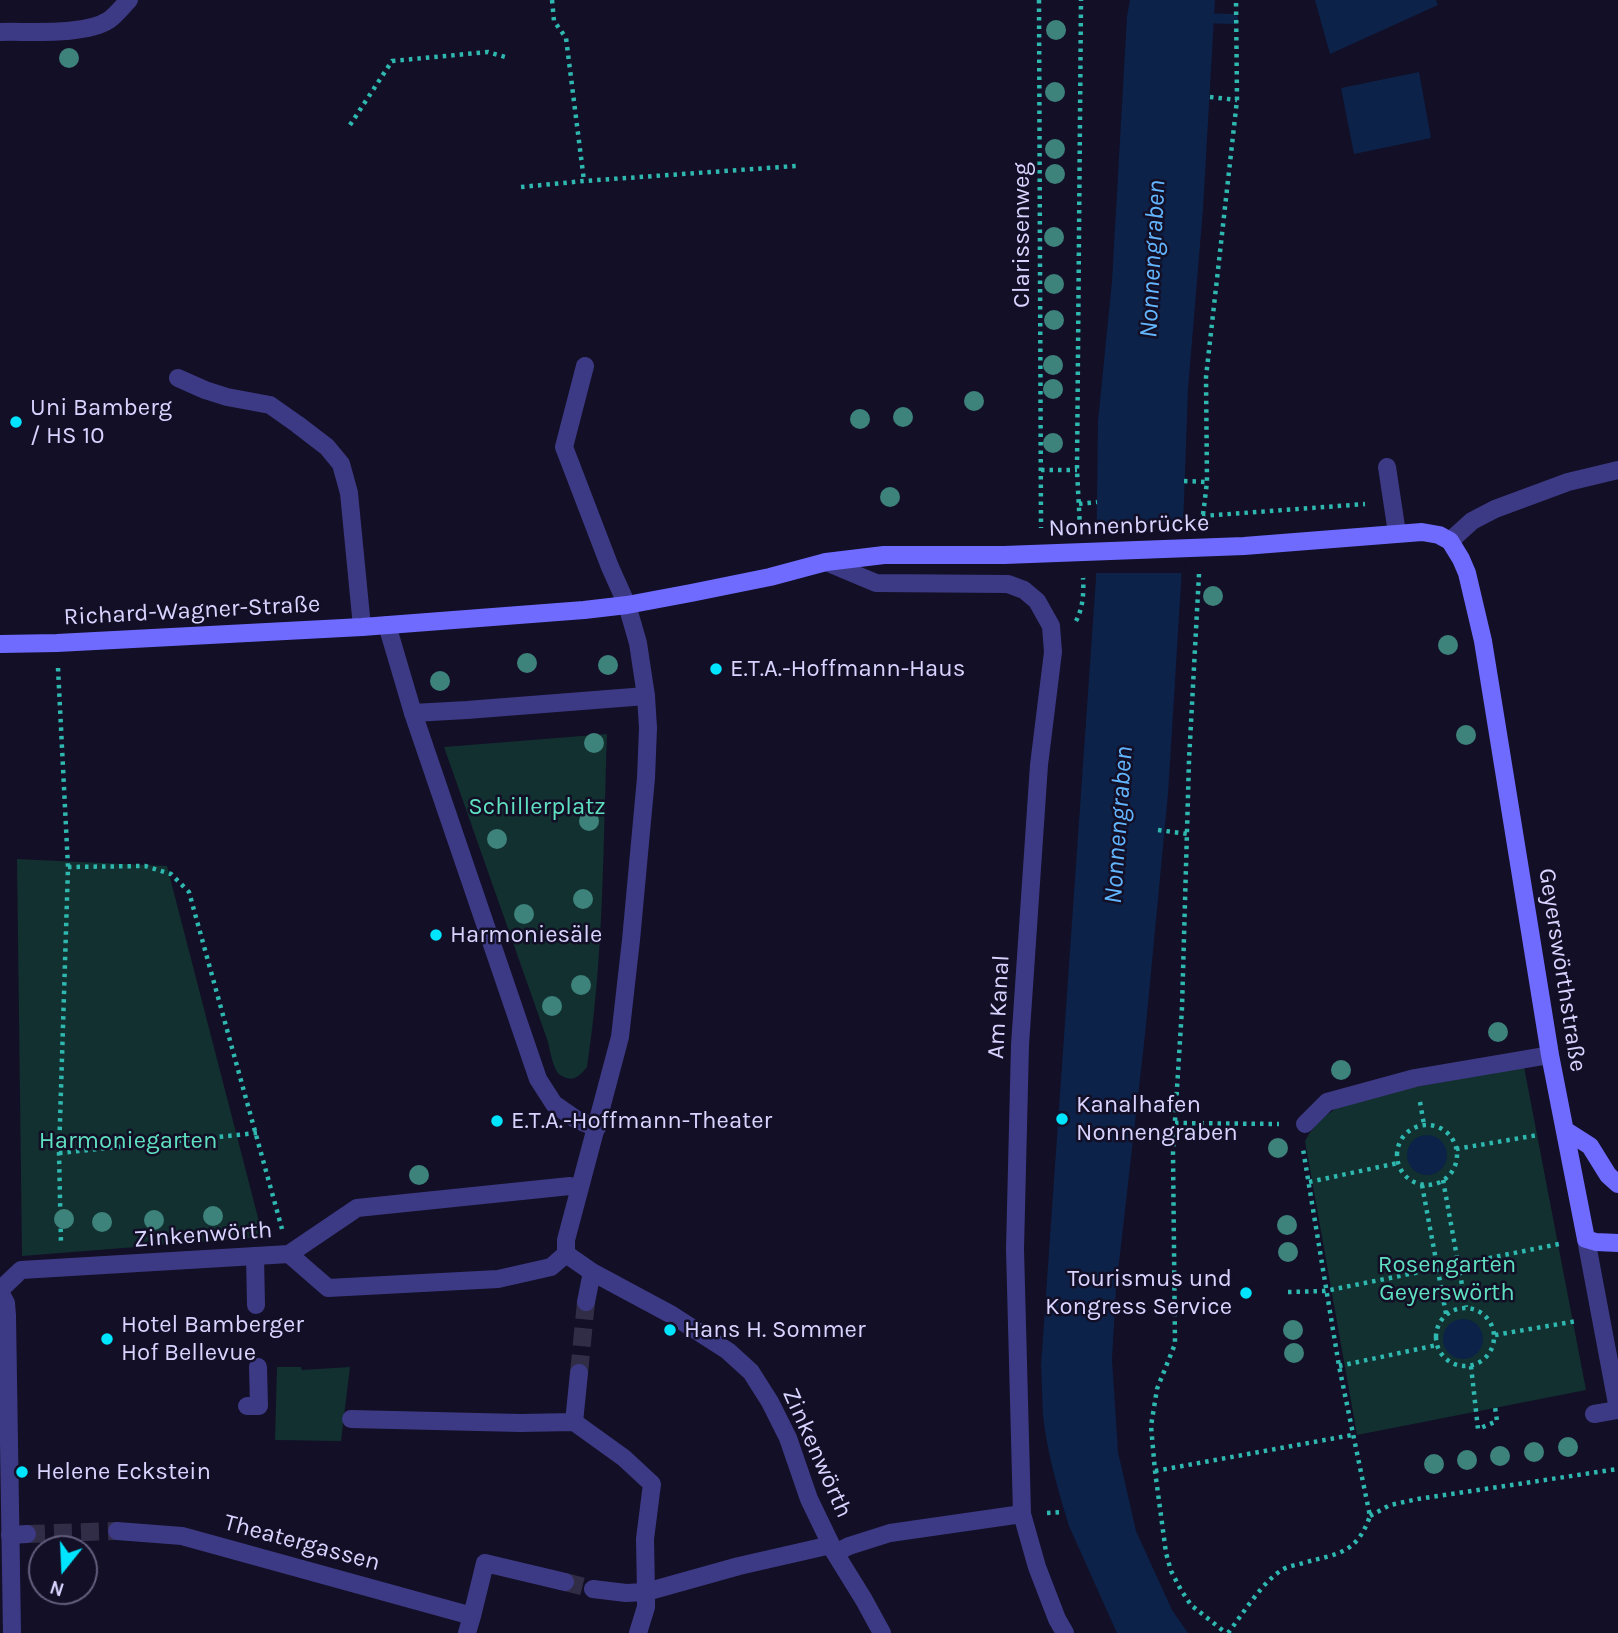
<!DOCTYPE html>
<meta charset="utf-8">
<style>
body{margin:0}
#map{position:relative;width:1618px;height:1633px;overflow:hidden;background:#130f26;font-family:Karla,sans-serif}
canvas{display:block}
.north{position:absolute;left:28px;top:1535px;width:70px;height:70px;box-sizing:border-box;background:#130f26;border:2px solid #625e7d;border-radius:50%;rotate:198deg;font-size:19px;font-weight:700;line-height:28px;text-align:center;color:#d9d4ff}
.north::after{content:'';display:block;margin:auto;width:24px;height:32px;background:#00e5ff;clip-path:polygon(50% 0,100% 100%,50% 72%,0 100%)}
</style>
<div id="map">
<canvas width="1618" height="1633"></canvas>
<div class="north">N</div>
</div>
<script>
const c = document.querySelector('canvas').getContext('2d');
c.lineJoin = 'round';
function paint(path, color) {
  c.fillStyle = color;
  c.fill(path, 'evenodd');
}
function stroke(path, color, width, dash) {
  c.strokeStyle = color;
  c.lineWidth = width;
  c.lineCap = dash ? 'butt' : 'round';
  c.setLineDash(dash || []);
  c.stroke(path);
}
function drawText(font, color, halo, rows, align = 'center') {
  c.font = font + ' Karla,sans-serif';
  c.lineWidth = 5;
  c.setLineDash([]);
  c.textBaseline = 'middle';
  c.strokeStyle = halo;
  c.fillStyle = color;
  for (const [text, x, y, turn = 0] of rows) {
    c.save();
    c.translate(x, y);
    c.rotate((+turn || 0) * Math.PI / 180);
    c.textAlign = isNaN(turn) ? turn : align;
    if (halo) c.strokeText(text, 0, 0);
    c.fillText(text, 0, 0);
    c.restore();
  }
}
paint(new Path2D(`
 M607 734C603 845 604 957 587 1067 580 1075 575 1082 564 1077 560 1075 558 1074 556 1070 552 1062 550 1051 548 1042L444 747Z
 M17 859 167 866 263 1237 22 1256Z
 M1524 1067 1586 1390 1357 1435 1305 1141C1316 1120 1333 1109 1354 1098Z
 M277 1367H301L302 1370 350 1367 341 1441 275 1440Z`), '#12302f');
paint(new Path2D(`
 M1130 0H1215L1203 209 1188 389 1181 584 1168 794 1145 1035 1116 1289 1112 1359 1118 1452 1136 1531 1172 1610 1188 1633H1117L1069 1526C1058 1490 1047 1453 1043 1415 1042 1398 1042 1382 1041 1366L1096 578 1098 421 1112 281 1127 16Z
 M1315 0H1436L1438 5 1330 54Z
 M1419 72 1431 138 1354 154 1341 88Z
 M1407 1155a20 20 0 1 1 40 0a20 20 0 1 1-40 0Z
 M1443 1339a20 20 0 1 1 40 0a20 20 0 1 1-40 0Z`), '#0c2248');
paint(new Path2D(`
 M1186 522 1184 573H1093V524Z`), '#130f26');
stroke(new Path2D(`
 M1201 18 1233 19`), '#0c2248', 10);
stroke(new Path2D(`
 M579 1373 586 1302
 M27 1534 117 1531
 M565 1582 593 1589`), '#312d47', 18, [18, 9]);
stroke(new Path2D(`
 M552 0 554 21 566 38 584 181
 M1039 0 1041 528
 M1210 97 1237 100
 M350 125 392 61 488 52 505 57
 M521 187 584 181 796 166
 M1041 470H1077
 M1184 481 1207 482
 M1079 504 1097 502
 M1202 516 1365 504
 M1202 523 1207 482 1206 377 1237 100 1236 0
 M1080 528 1077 470 1081 0
 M1199 574 1189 760 1182 1008 1173 1153 1175 1344 1157 1389 1151 1426 1155 1471 1166 1553 1171 1571 1181 1590 1191 1605 1226 1633
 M1076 621C1083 608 1084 592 1083 578
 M58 668 68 867 59 1153 61 1244
 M1158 830 1188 834
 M68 867 145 866 171 874 189 892 282 1229
 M1420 1102 1424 1125
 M1175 1123 1279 1124
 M1397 1155a30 30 0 1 1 60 0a30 30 0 1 1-60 0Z
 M1456 1149 1538 1135
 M59 1153 257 1133
 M1443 1180 1466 1307
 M1309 1182 1398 1163
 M1422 1185 1446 1314
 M1288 1292 1325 1291 1559 1244
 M1436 1337a29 29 0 1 1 58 0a29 29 0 1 1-58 0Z
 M1495 1335 1577 1321
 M1339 1366 1437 1345
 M1471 1366 1478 1429 1497 1421 1495 1407
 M1155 1471 1352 1435
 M1047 1513 1064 1512
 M1370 1516 1390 1505 1418 1499 1618 1469
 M1228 1633C1242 1615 1263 1581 1282 1570 1288 1566 1296 1565 1303 1563 1338 1553 1356 1555 1370 1516L1339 1366 1303 1149`), '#2fb8b0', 4.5, [3.5, 5]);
stroke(new Path2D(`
 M585 366 564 447 610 567 627 605
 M178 378 205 390 227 397 270 405 297 424 327 447 341 464 349 493 362 627
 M1387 467 1397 533
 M387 625 413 713 467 710 646 696
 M1305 1124 1327 1102 1415 1078 1550 1055
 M255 1256 256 1305
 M0 1292 6 1303 7 1316 12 1633
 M247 1406H259L258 1367
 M1594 1414 1618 1410
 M835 1553 849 1546 890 1533 1022 1514`), '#3d3a85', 18);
stroke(new Path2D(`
 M0 32C30 31 84 36 109 20 116 15 123 6 129 0
 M1450 541 1472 521 1495 509 1568 482 1618 470
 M826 562 876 583 1008 584 1024 590 1037 601 1051 626 1053 652 1039 765 1020 1045 1015 1249 1022 1514 1037 1567 1057 1619 1065 1633
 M627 605 638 643 646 696 648 728 646 778 631 940 620 1037 566 1240V1254L592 1272 672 1315 728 1351 751 1372 770 1402 788 1438 809 1499 835 1553 864 1600 882 1633
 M413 713 538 1079 554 1104 577 1120 597 1128
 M1586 1239 1618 1409
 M289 1254 357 1208 570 1186
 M0 1290 21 1270 289 1254 328 1288 498 1279 551 1267 566 1254
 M586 1302 592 1272
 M351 1419 520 1423 574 1422 624 1458 652 1484 645 1539 646 1592 626 1593 593 1589
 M574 1422 579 1373
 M117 1531 182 1536 472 1616 467 1633
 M10 1535 27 1534
 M472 1616 485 1563 565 1582
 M638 1633 646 1607V1592L739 1566 831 1545`), '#3d3a85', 18);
stroke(new Path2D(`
 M0 644 57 643 362 627 584 610 627 605 691 593 770 577 826 562 884 555H1004L1244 546 1422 532 1439 535 1450 541 1461 559 1467 573 1483 641 1550 1055 1586 1239 1596 1242 1618 1243
 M1565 1130 1590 1146 1608 1175 1618 1184`), '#6f6bff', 18);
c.fillStyle = '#3d827b';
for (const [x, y] of [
 [1056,30],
 [69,58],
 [1055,92],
 [1055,149],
 [1055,174],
 [1054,237],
 [1054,284],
 [1054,320],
 [1053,365],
 [1053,389],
 [974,401],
 [903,417],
 [860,419],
 [1053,443],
 [890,497],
 [1213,596],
 [1448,645],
 [527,663],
 [608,665],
 [440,681],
 [1466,735],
 [594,743],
 [589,821],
 [497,839],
 [583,899],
 [524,914],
 [581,985],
 [552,1006],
 [1498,1032],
 [1341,1070],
 [1278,1148],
 [419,1175],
 [213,1216],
 [64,1219],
 [154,1220],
 [102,1222],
 [1287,1225],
 [1288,1252],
 [1293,1330],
 [1294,1353],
 [1568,1447],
 [1534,1452],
 [1500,1456],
 [1467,1460],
 [1434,1464]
]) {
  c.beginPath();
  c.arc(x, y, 10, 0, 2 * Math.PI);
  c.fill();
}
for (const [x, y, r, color] of [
 [16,422,7,"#00e5ff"],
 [716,669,7,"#00e5ff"],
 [436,935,7,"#00e5ff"],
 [1062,1119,7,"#00e5ff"],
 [497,1121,7,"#00e5ff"],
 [1246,1293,7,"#00e5ff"],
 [670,1330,7,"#00e5ff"],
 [107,1339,7,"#00e5ff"],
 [22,1472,7,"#00e5ff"]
]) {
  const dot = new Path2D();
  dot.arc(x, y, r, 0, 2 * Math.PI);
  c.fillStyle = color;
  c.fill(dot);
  stroke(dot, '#130f26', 2.5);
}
drawText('24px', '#d9d4ff', '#130f26', [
 ["Clarissenweg",1022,235,-90],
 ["Nonnenbrücke",1129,526,-2],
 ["Richard-Wagner-Straße",192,611,-3],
 ["Geyerswörthstraße",1562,970,81],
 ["Am Kanal",999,1007,-87],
 ["Zinkenwörth",203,1235,-4],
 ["Zinkenwörth",817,1453,66],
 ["Theatergassen",302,1543,15]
]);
drawText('24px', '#d9d4ff', '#130f26', [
 ["Uni Bamberg",30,408],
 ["/ HS 10",30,436],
 ["E.T.A.-Hoffmann-Haus",730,669],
 ["Harmoniesäle",450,935],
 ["Kanalhafen",1076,1105],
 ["Nonnengraben",1076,1133],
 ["E.T.A.-Hoffmann-Theater",511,1121],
 ["Tourismus und",1232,1279,"right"],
 ["Kongress Service",1232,1307,"right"],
 ["Hotel Bamberger",121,1325],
 ["Hof Bellevue",121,1353],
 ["Hans H. Sommer",684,1330],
 ["Helene Eckstein",36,1472]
], 'left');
drawText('24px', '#5fe0c0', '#130f26', [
 ["Schillerplatz",537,807],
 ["Harmoniegarten",128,1141],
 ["Rosengarten",1447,1265],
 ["Geyerswörth",1447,1293]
]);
drawText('italic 26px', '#62b6ff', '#130f26', [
 ["Nonnengraben",1153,259,-87],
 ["Nonnengraben",1119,825,-86]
]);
</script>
